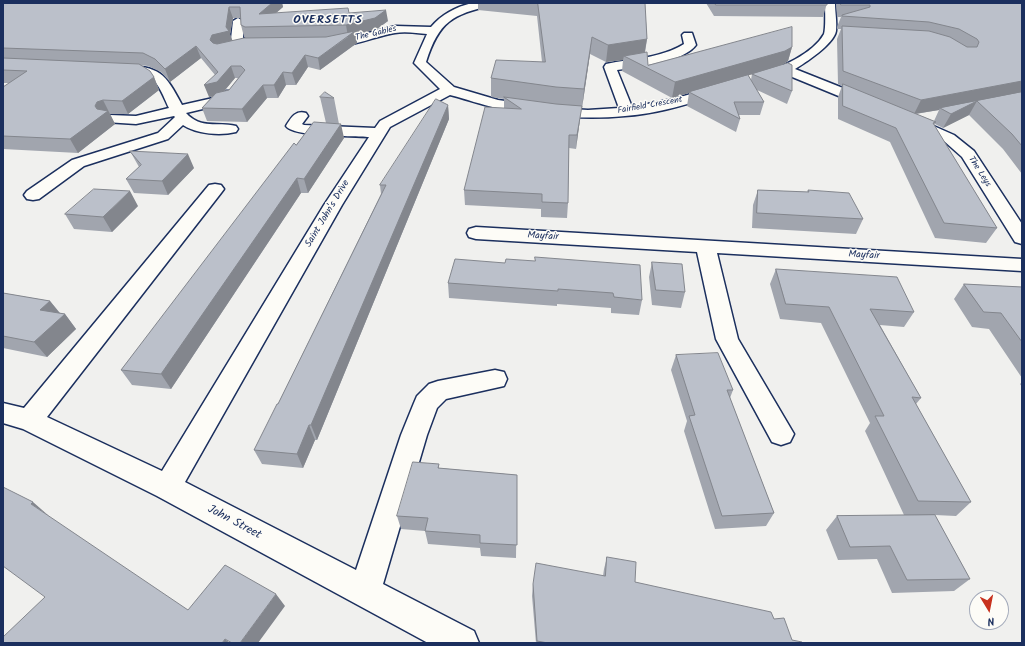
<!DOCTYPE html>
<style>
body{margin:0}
#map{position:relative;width:1025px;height:646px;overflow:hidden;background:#f0f0ee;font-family:Kalam,sans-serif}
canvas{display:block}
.frame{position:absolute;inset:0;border:4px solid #1b2f5e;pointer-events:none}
.north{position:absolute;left:969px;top:590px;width:40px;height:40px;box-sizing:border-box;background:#fdfcf7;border:1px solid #a3aaba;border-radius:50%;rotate:170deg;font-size:11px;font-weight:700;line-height:16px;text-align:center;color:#1b2f5e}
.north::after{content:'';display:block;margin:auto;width:14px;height:18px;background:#c8321e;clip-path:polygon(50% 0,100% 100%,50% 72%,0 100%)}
</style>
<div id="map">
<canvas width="1025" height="646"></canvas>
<div class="frame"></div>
<div class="north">N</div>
</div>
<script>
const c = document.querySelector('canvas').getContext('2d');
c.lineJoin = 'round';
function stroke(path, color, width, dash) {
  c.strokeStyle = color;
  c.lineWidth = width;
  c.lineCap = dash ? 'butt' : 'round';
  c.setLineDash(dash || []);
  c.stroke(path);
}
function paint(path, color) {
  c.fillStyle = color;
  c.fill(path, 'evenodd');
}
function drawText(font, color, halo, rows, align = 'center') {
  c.font = font + ' Kalam,sans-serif';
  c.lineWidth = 3;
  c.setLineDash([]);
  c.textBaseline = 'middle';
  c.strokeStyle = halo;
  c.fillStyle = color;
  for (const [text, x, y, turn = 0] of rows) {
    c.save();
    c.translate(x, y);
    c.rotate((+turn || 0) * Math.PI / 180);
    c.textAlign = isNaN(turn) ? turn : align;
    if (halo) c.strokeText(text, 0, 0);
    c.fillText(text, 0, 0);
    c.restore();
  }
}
const minor = new Path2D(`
 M472 3H493L492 5C452 15 439 21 426 62L454 87 498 100 555 108 588 110 619 108 604 67 606 64C633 58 659 59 684 44L682 35 684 33H692L696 45C684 62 637 67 617 70L632 107 673 99 716 87 721 88 723 91 721 94C690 103 658 114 625 116 583 120 540 116 497 108 482 105 466 99 450 95L390 127 342 205 185 482 356 570 401 435 414 403 417 396 429 384 438 381 495 370 504 372 507 379 504 386 446 399 437 408 427 435 383 584 474 631 479 643H428L157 496 23 429 3 423V403L24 408 209 185 215 184 221 185 224 189 221 193 47 417 162 471 324 205 369 137C354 136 293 137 286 126 291 118 295 110 306 113L308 116 302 124 304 125 375 128 380 121 440 89 414 63 427 34C417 33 405 31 395 33 374 36 345 51 324 45L322 43 324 41 348 38 396 26 431 27C442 14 456 7 472 3Z
 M825 3H835C835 12 837 22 836 31 834 44 805 63 795 69L873 100 875 103 873 106 868 107 863 106 785 74 764 81 759 80 758 77 759 74C780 68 813 54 824 34 826 28 825 10 825 3Z
 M238 18 243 21V38L248 40 269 42 271 44 269 46C257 49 239 49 231 39L233 21Z
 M122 66C160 66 165 73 182 105L222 96 226 91H236L238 94 232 102 186 113C202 130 216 121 236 126L238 129 236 132C220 136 197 134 183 125L168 139 84 166 39 199 33 200 27 199 24 195 27 191 72 160 158 133 175 117 174 116 136 124 105 122 103 119 105 116 110 115 136 116 169 108C163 96 158 78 143 74 135 72 126 75 118 73L116 70 118 67Z
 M911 116 954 135 974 151 1022 224V244L1015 242 962 157 944 141 906 123 904 120 906 117Z
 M476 227 1022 259V271L717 253 738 339 794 434 790 442 781 445 772 442 716 339 697 252 476 239 469 237 467 233 469 229Z`);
stroke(minor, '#1b2f5e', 3);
paint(minor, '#fdfcf7');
paint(new Path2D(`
 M3 3H282L283 7 276 13H349L388 21 377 29 356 35 357 43 320 70 308 67 296 85H286L278 98H267L247 122 207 121 202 108 212 97H209L215 75 201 58 170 82 161 72 148 66 141 65 154 77 159 90 128 114H110L115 124 78 153 3 149V87L9 83H3ZM233 18H241V25L244 37 246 38 232 41 230 34ZM235 78H238L229 90 224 91Z
 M478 3H645L647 39 645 53 648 65 792 47 788 61 781 65 792 91 787 104 757 90 764 102 760 115H739L740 119 736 132 687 106 689 93 672 98 622 71 623 60 606 62 590 54 582 108H581L580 119 576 149 569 148 568 203 567 218 541 217V209L465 205 464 190 504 108V99L491 97V78L542 62 537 16 478 10ZM752 74 751 80 748 75Z
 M706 3H827L823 17 714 16Z
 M836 3H1022V174L1003 149 969 115 943 128 935 124 934 125 997 228 986 243 935 238 890 142 838 119V97L842 86 838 84 837 39 841 29H837V27L841 17H837ZM939 110 934 121 916 114 927 112Z
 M320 97 334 98 339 124 344 138 308 193H301L171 389 132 385 121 370 296 145 326 123Z
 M448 105 449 119 317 440H315L303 468 262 464 254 450 278 404 381 194 380 185Z
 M130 151 194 168 168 195 134 193 126 179 139 167Z
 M758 190 807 192 808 190 863 219 856 234 752 228 753 205Z
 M138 206 112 232 74 229 65 214Z
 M652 262 685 292 681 308 652 305 649 277Z
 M505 263 642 300 639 315 611 313V308L557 304V306L449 298 448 283Z
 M776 269 914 312 904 327 880 325 921 398 916 404 971 502 956 516 935 515 970 579 954 591 892 593 877 559 838 560 826 530 837 516 918 515H904L865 431 870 423 821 323 780 319 770 284Z
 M964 284 1022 287V378L989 329 972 327 954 299Z
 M3 293 50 301 60 313 65 314 76 329 47 357 3 348Z
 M676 355 733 390 730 398 774 513 766 526 715 529 684 431 687 421 671 370Z
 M1022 382V387L1020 384Z
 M439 464V468L517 475 516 558 481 556 480 548 428 544 425 531 401 529 397 516Z
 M607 557 635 582 774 619 792 640 802 643H536L532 596 533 584 603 576 604 569Z`), '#a1a5ae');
paint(new Path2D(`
 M272 3H282L283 7 262 25 259 14Z
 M229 7 233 18 230 34 233 42 214 52 210 40 212 35 226 27Z
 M386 10 388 21 377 29 356 35 357 43 320 70 318 58 348 37 346 25 351 24Z
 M592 37 590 54 582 108 584 89Z
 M647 39 644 56H624L623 60 606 62 608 45Z
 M196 46 201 58 170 82 165 69Z
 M792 47 788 61 780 66 672 98 675 82Z
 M305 55 308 67 296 85 292 73Z
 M231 66 235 78 221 95 209 97 204 85Z
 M283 72 286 85 278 98 274 85Z
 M154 77 159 90 128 114 122 101Z
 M1022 81V93L977 101 969 115 943 128 951 114 940 108 939 110 914 114 921 100Z
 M263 85 267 98 247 122 242 109Z
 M103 100 115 124 78 153 70 139 95 106 97 102Z
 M448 105 449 119 317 440 311 425Z
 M582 106 580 119 576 149 577 135Z
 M341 124 344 138 308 193 304 179Z
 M188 154 194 168 168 195 162 181Z
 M297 178 301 193 171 389 161 374Z
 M130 191 138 206 112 232 103 217Z
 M50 301 62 316 40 310Z
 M65 314 76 329 47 357 34 342Z
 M309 425 315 440 303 468 297 454Z
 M33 502 49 516 31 504Z
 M276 594 285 606 258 643H240Z
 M225 639 230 643H222Z`), '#83868d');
const building = new Path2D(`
 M3 3H272L259 14 348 8 349 13 386 10 375 18 346 25 245 27 241 25 240 7H229L226 27 229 31 212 35 210 40 213 43 217 44 244 38 326 37 355 31 318 58 305 55 292 73 283 72 274 85H263L242 109 202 108 216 93 229 90 245 70 241 66H231L217 82 204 85 218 72 196 46 165 69 155 59 143 53 3 48Z
 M538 3H645L647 39 608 45 592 37 584 89 556 87 491 78 496 60 545 62Z
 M715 3H827V5H716Z
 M841 3H1022V81L921 100 843 71 842 26 929 31 950 37 967 47H977L979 42 977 39 959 29 929 22 842 16V15L870 7V5H841Z
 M792 27V47L785 51 675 82 624 56 647 52 648 65Z
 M3 58 139 64 150 71 154 77 122 101 103 100 97 102 95 106 97 109 108 111 70 139 3 136V87L27 71 3 70Z
 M788 63 792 65V91L752 74Z
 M748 75 764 102H734L740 119 689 92Z
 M843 84 936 122 933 123 997 228 944 223 896 128 843 106Z
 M325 92 334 98 320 97Z
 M1022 92V146L1012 134 977 101 951 114 940 108Z
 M504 97 556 104 582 106 577 135H569L568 203 542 202V194L464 190 485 107 521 109Z
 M436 99 448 105 311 425H309L297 454 254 450 277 404H278L386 185H380Z
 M314 122 341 124 304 179 297 178 161 374 121 370 294 143 296 145Z
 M130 151 188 154 162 181 126 179 141 165Z
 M94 189 130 191 103 217 65 214Z
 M758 190 809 192 808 190 849 193 863 219 757 213Z
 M535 257 640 265 642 300 614 297 613 293 558 289V291L448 283 455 259 505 263 506 259 535 261Z
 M652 262 682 264 685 292 656 290Z
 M776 269 897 277 914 312 870 309 921 398 912 397 971 502 918 501 875 416H884L829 307 786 304Z
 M964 284 1022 287V342L1001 313 984 312Z
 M3 293 50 301 40 310 65 314 34 342 3 336Z
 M718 353 733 390H727L774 513 722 516 689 416 695 415 676 355Z
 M413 462 439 464 438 468 517 475V545L480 543V535L425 531 428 518 397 516Z
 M3 487 33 502 31 504 188 610 225 565 276 594 240 643H232L225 639 222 643H3V637L45 597 3 566Z
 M935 515 970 579 907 580 890 546 850 547 837 516Z
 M607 557 636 562 635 582 771 612 774 619 784 618 792 640 802 642V643H548L537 641 533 584 536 563 605 576Z`);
paint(building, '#bbc0ca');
stroke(building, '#83868d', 1);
drawText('9px', '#1b2f5e', '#fdfcf7', [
 ["The Gables",376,34,-13],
 ["Fairfield Crescent",650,106,-10],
 ["The Leys",979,172,57]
]);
drawText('10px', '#1b2f5e', '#fdfcf7', [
 ["Saint John's Drive",328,214,-59],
 ["Mayfair",543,237,3],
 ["Mayfair",864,256,3]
]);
c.letterSpacing = '1px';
drawText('bold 12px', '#1b2f5e', '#fdfcf7', [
 ["OVERSETTS",328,21]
]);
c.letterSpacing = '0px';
drawText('12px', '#1b2f5e', '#fdfcf7', [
 ["John Street",234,523,28]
]);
</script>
